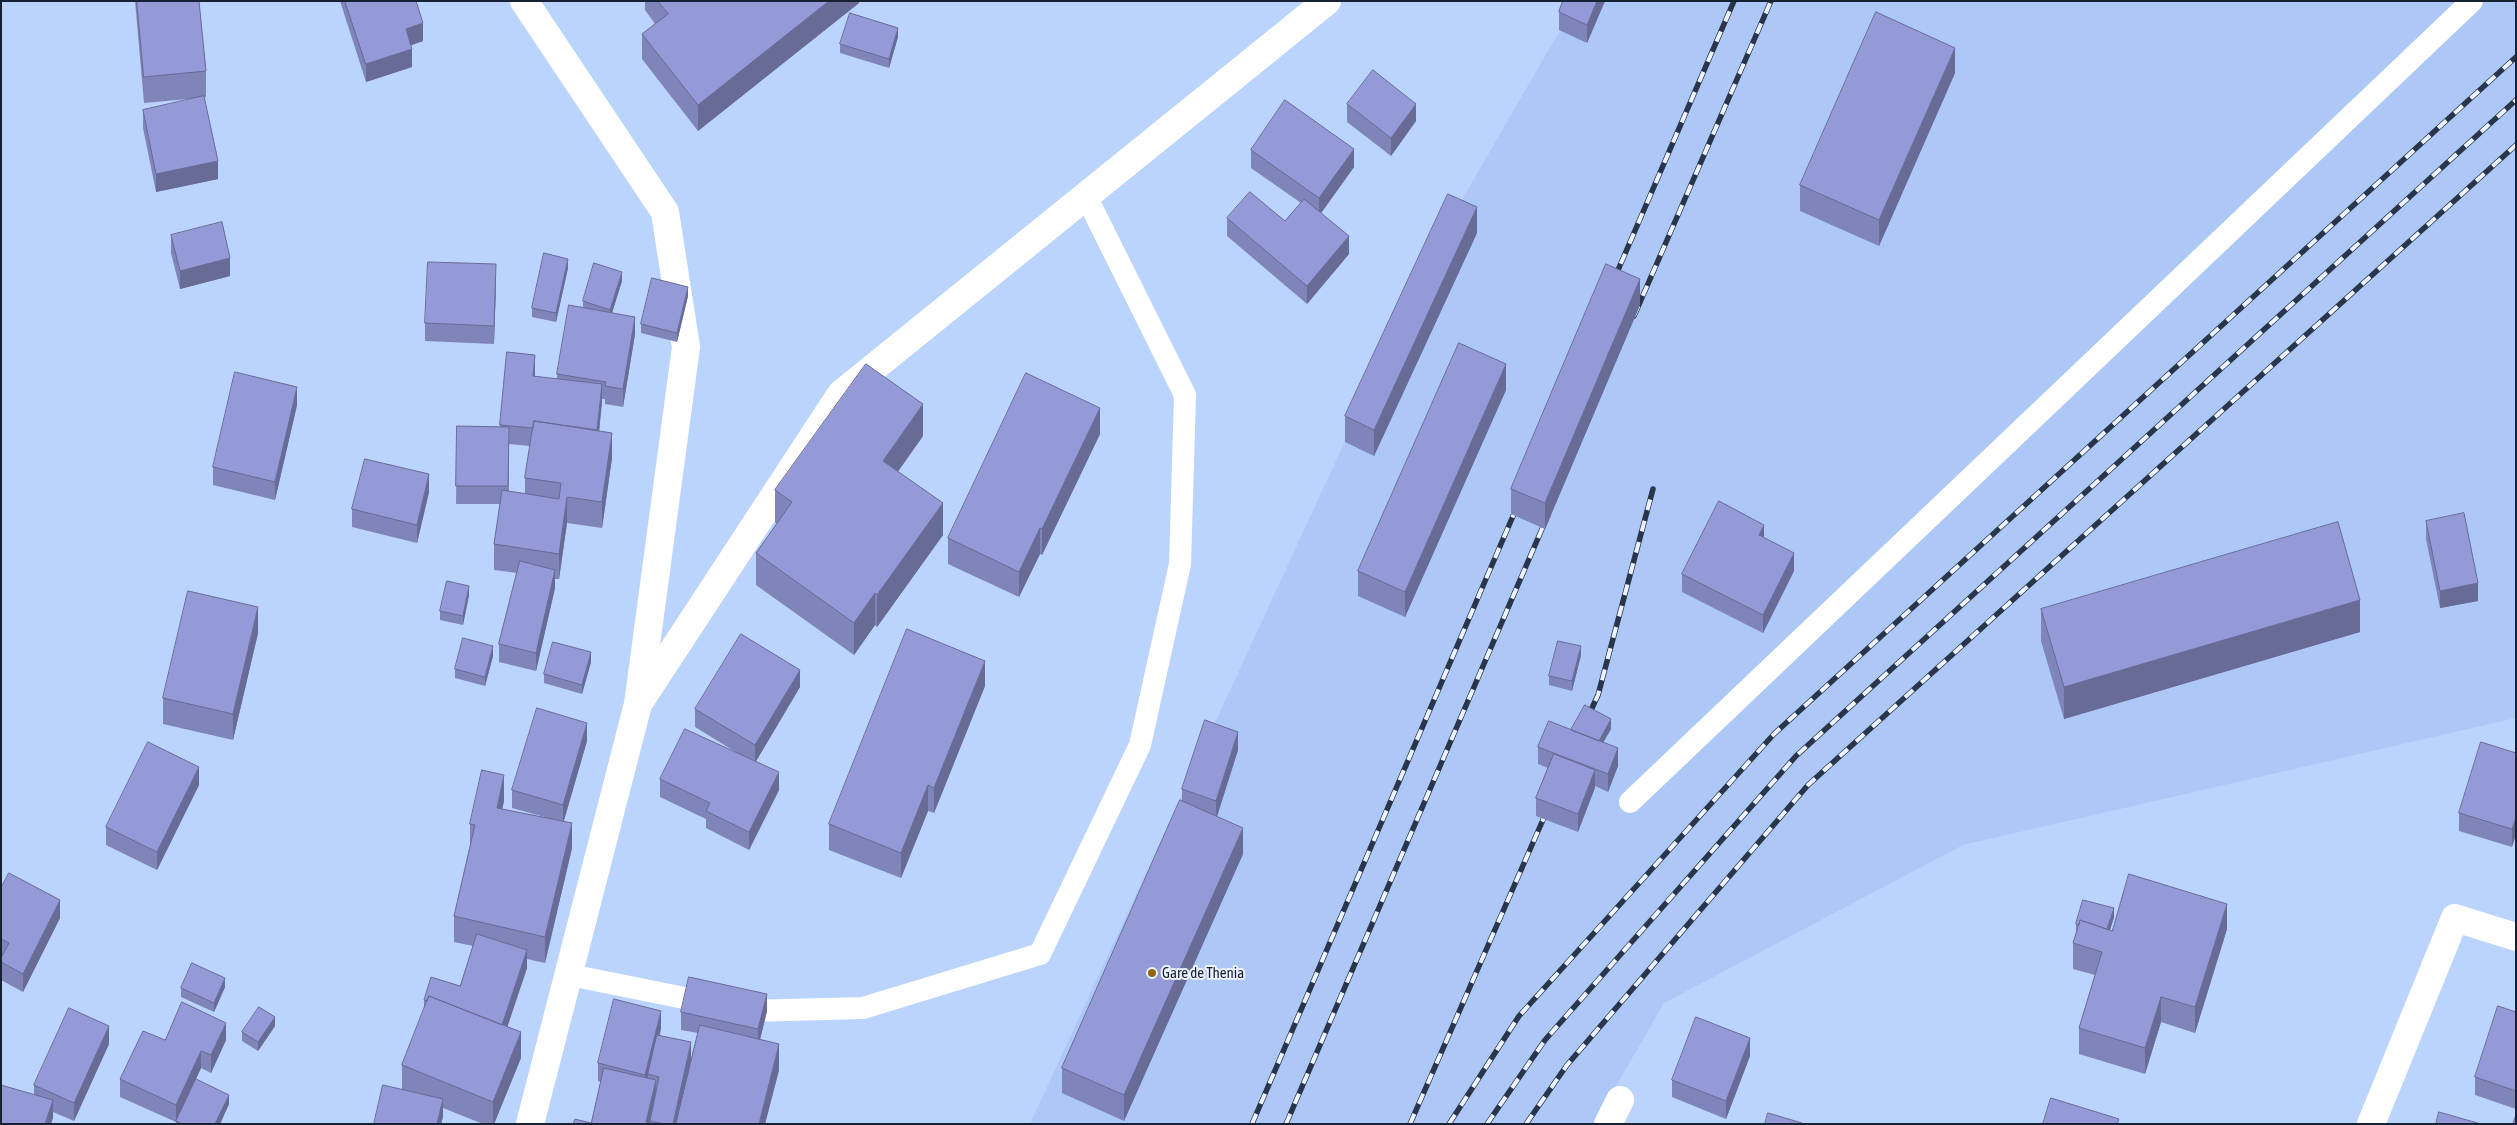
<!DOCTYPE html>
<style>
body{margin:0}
#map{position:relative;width:2517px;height:1125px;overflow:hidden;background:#bbd4fd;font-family:"Asap Condensed",sans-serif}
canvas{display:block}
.frame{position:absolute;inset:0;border:2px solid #162134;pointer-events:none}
</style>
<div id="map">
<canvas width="2517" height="1125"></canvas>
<div class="frame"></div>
</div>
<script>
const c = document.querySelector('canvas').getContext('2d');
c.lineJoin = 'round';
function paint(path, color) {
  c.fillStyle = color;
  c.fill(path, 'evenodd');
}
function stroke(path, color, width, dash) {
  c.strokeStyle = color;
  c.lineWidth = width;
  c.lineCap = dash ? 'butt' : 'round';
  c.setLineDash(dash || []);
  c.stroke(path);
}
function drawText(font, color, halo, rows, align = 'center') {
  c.font = font + ' "Asap Condensed",sans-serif';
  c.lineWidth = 4;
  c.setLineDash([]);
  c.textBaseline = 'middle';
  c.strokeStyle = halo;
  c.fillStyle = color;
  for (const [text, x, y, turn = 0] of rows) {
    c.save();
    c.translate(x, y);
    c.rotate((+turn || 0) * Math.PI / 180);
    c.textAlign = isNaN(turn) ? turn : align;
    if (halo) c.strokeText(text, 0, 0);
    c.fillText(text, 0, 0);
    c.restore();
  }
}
paint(new Path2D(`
 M1577 1H2516V718L1963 845 1664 1003 1594 1124H1030L1435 246Z`), '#adc8f6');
stroke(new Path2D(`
 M1630 802 2472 1
 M570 975 749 1011 863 1008 1040 954 1140 745 1180 564 1185 395 1086 196`), '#fff', 22);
stroke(new Path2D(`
 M524 1 665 212 686 347 638 704
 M1608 1124 1620 1100
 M2371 1124 2455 918 2516 937`), '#fff', 28);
stroke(new Path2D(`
 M530 1124 638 704 841 394 1327 1`), '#fff', 28);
const rail = new Path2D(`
 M1612 284 1734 1
 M1634 316 1771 1
 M1586 721 1598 695 1653 489
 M1252 1124 1519 502
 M1286 1124 1548 515
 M1410 1124 1549 806
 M1449 1124 1519 1016 1774 734 2516 57
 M1487 1124 1545 1040 1796 756 2516 100
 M1526 1124 1567 1065 1808 785 2516 145`);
stroke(rail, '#29354b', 5.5);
stroke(rail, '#eef4ff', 4, [11]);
paint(new Path2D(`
 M135 1H199L206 71V97H204L218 179 156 192 143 128V110L199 98 144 103Z
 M340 1H416L423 41 411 45 412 67 366 82Z
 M645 1H859V3L698 131 642 59V34L655 24 645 10Z
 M1563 1H1605L1587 43 1559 30V12Z
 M898 37 889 68 840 53V44Z
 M1955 73 1879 246 1800 211V185Z
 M1347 104 1416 121 1391 156 1347 122Z
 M1251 150 1354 167 1321 213 1349 254 1307 304 1227 236V218L1285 221 1301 203 1251 168Z
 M1477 233 1374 456 1345 442V416Z
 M171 235 230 276 180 289 171 253Z
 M568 268 556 322 532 317V308Z
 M622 281 612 313 635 334 623 407 605 404V399H602L599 431 612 458 602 528 567 523 559 579H555V588L536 671 499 662V644L517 573 494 570V544L500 504H456L457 426 500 427 507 352 535 373V377L557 379V374L583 308V301ZM509 444 530 446 525 478V494L509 491Z
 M496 282 494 344 425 341V323Z
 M688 296 677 342 641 333V324Z
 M1640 305 1545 529 1511 514V489Z
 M1506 390 1405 617 1358 596V571Z
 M297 405 275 500 213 485V467Z
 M1100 434 1042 555 1040 554 1019 597 948 564V538Z
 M923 436 898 471 943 535 877 627 875 625 854 655 756 585V553L777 524 775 522V490Z
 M429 492 417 543 352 527V509Z
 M2426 521 2478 601 2440 608 2426 539Z
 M1764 538 1794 571 1763 633 1682 592V574Z
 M469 595 463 625 440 620V611Z
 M2041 609 2360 632 2064 719 2041 641Z
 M258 633 233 740 163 724V698Z
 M1581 655 1572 691 1549 685V676Z
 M493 656 485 686 455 678V669Z
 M591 662 582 694 544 683V674Z
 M985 686 934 813 928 811 901 878 829 850V824Z
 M800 687 756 761 779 790 749 850 706 828V819L660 797V779L739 754 695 727V709Z
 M1611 729 1603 742 1618 766 1608 792 1595 786 1578 832 1536 816V798L1548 768 1538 764V747L1571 730Z
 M587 741 564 821 572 848 545 963 527 959V968L507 1027 521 1058 494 1124H483L443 1108V1117L441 1124H374L402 1089V1065L424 1011V1000L460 986 473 946 454 942V916L470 845V824L504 801 502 809 548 818 512 808V790Z
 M1238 750 1217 817 1243 854 1124 1121 1062 1093V1068L1182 801V789Z
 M2516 753 2512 847 2459 831V813Z
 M199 785 157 870 106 845V827Z
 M1 888 60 918 23 992 1 980V958L2 957 1 956Z
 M2114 917 2110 930 2112 931 2227 929 2195 1033 2161 1022 2145 1074 2079 1054V1028L2095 975 2073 969V943L2076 934V924Z
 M225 987 214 1012 181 997V988Z
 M767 1011 760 1040 779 1070 765 1124H573L591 1123 601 1082 598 1081V1063L661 1028 660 1035 691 1060 698 1033 681 1030V1012Z
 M2516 1012V1109L2475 1095V1077Z
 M275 1026 258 1051 242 1041V1032Z
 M165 1040H226L211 1073 201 1068 190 1092 229 1104 220 1124H176V1122L120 1097V1079Z
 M109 1044 74 1121 53 1112V1118L34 1094V1085Z
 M1750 1056 1726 1119 1672 1097V1080Z`), '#7f84b9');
paint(new Path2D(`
 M829 1H859V3L698 131V105Z
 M1597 1H1605L1587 43V25Z
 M423 23V41L406 47V29Z
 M898 28V37L889 68V59Z
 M1955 48V73L1879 246V220Z
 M412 49V67L366 82V64Z
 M1416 104V121L1391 156V138Z
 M1354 149V167L1319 216V198Z
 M218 161V179L156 192V174Z
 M1477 207V233L1374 456V430Z
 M1349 236V254L1307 304V286Z
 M230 258V276L180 289V271Z
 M568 259V268L556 322V313Z
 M496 264V282L494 344V326Z
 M622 272V281L610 319V310Z
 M1640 279V305L1545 529V503Z
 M688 287V296L677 342V333Z
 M635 317V334L623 407V389Z
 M535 355V373L533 394V376Z
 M1506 364V390L1405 617V592Z
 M602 384V402L597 453V435Z
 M297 387V405L275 500V482Z
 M923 404V436L883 493V461Z
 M1100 408V434L1042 555V529Z
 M612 433V458L602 528V502Z
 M429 474V492L417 543V525Z
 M567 497V523L559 579V554Z
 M943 503V535L877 627V595Z
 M1764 525V542L1759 535Z
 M1040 528V554L1019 597V572Z
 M1794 553V571L1763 633V615Z
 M555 570V588L536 671V653Z
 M2478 583V601L2440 608V591Z
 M469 586V595L463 625V616Z
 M875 593V625L854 655V623Z
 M2360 600V632L2064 719V687Z
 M258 607V633L233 740V714Z
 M493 646V656L485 686V677Z
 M1581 646V655L1572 691V681Z
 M591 652V662L582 694V685Z
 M985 661V686L934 813V788Z
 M800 670V687L755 763V745Z
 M1611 719V729L1595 757V748Z
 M587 723V741L563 823V805Z
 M1238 732V750L1216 819V801Z
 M1618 748V766L1608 792V774Z
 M199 767V785L157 870V852Z
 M1595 770V788L1578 832V814Z
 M779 772V790L749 850V832Z
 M504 775V801L497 834V808Z
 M928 785V811L901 878V853Z
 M2516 817V835L2512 847V829Z
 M572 823V848L545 963V937Z
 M1243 828V854L1124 1121V1095Z
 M60 900V918L23 992V974Z
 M2227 904V929L2195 1033V1007Z
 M2114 908V917L2106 943V934Z
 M527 950V968L502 1043V1026Z
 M225 978V987L214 1012V1003Z
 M767 994V1011L758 1047V1029Z
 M2161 997V1022L2145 1074V1048Z
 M661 1011V1028L650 1074H648V1080L645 1092V1075Z
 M275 1017V1026L258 1051V1042Z
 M226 1023V1040L211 1073V1055Z
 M109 1026V1044L74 1121V1103Z
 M521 1032V1058L494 1124H493V1102Z
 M1750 1038V1056L1726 1119V1101Z
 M691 1042V1060L677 1124H673Z
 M779 1044V1070L765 1124H759Z
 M201 1051V1068L177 1121H176V1123V1105Z
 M656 1080V1098L650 1121V1124L646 1122Z
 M229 1095V1104L220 1124H215Z
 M443 1099V1117L441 1124H437Z
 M53 1100V1118L51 1124H45Z`), '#686b96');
const building = new Path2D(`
 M137 1H199L206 71 144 77Z
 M345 1H416L423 23 406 29 412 49 366 64Z
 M658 1H829L698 105 642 34 668 14Z
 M1563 1H1597L1587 25 1559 12Z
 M1876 12 1955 48 1879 220 1800 185Z
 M850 13 898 28 889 59 840 44Z
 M1373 70 1416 104 1391 138 1347 104Z
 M204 96 218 161 156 174 143 110Z
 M1285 100 1354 149 1319 198 1251 150Z
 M1250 192 1285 221 1304 199 1349 236 1307 286 1227 218Z
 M1448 194 1477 207 1374 430 1345 416Z
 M222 222 230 258 180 271 171 235Z
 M544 253 568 259 556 313 532 308Z
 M428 262 496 264 494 326 425 323Z
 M594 263 622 272 610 310 583 301Z
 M1606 264 1640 279 1545 503 1511 489Z
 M652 278 688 287 677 333 641 324Z
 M569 305 635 317 623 389 605 386 606 382 557 374Z
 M1459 343 1506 364 1405 592 1358 571Z
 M507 352 535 355 533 376 602 384 597 430 534 421 533 428 500 425Z
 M866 364 923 404 883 461 943 503 877 595 875 593 854 623 756 553 792 502 775 490Z
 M235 372 297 387 275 482 213 467Z
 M1026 373 1100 408 1042 529 1040 528 1019 572 948 538Z
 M534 421 612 433 602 502 567 497 559 554 494 544 502 490 559 499 561 483 525 478Z
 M457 426 509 427 508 486H456Z
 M365 459 429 474 417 525 352 509Z
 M1719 501 1764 525 1759 535 1794 553 1763 615 1682 574Z
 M2464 513 2478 583 2440 591 2426 521Z
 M2338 522 2360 600 2064 687 2041 609Z
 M520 561 555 570 536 653 499 644Z
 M447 581 469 586 463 616 440 611Z
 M188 591 258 607 233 714 163 698Z
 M907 629 985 661 934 788 928 785 901 853 829 824Z
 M741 634 800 670 755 745 695 709Z
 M463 638 493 646 485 677 455 669Z
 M1558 641 1581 646 1572 681 1549 676Z
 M553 642 591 652 582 685 544 674Z
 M1585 705 1611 719 1599 741 1571 730Z
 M537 708 587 723 563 805 512 790Z
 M1205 720 1238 732 1216 801 1182 789Z
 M1549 721 1618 748 1608 774 1538 747Z
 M685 729 779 772 749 832 706 811 710 803 660 779Z
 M148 742 199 767 157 852 106 827Z
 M2481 742 2516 753V817L2512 829 2459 813Z
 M1554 754 1595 770 1578 814 1536 798Z
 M482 770 504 775 497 808 572 823 545 937 454 916 475 825 470 824Z
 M1180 800 1243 828 1124 1095 1062 1068Z
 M9 873 60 900 23 974 1 962V958L9 943 1 939V888Z
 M2129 874 2227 904 2195 1007 2161 997 2145 1048 2079 1028 2102 952 2073 943 2080 920 2112 931Z
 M2083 900 2114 908 2107 929 2080 920 2079 925 2076 924Z
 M477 934 527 950 502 1025 429 996 427 1001 424 1000 431 977 460 986Z
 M192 963 225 978 214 1003 181 988Z
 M689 977 767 994 758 1029 681 1012Z
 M429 996 521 1032 493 1102 402 1065Z
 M614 999 661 1011 645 1075 598 1063Z
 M182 1002 226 1023 211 1055 201 1051 176 1105 120 1079 143 1031 165 1040Z
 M2498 1006 2516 1012V1091L2475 1077Z
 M259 1007 275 1017 258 1042 242 1032Z
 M69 1008 109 1026 74 1103 34 1085Z
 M1696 1017 1750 1038 1726 1101 1672 1080Z
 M700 1025 779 1044 759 1124H676Z
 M657 1035 691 1042 673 1124H664L650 1121 659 1077 648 1074Z
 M604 1068 656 1080 646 1122 654 1124H573L575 1119 591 1123Z
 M196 1079 229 1095 215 1124H182L176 1121Z
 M1 1085 53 1100 45 1124H1Z
 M383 1085 443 1099 437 1124H374Z
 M2051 1098 2119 1119 2117 1124H2043Z
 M2439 1112 2481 1124H2436Z
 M1768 1113 1802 1123V1124H1765Z
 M2516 1115V1124H2513Z`);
paint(building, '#9499d7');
stroke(building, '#686b96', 1);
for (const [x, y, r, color] of [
 [1152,973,5,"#90670e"]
]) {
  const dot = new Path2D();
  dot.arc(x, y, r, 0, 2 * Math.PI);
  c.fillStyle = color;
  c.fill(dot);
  stroke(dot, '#eef4ff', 2);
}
drawText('15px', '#162134', '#eef4ff', [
 ["Gare de Thenia",1162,973]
], 'left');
</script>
